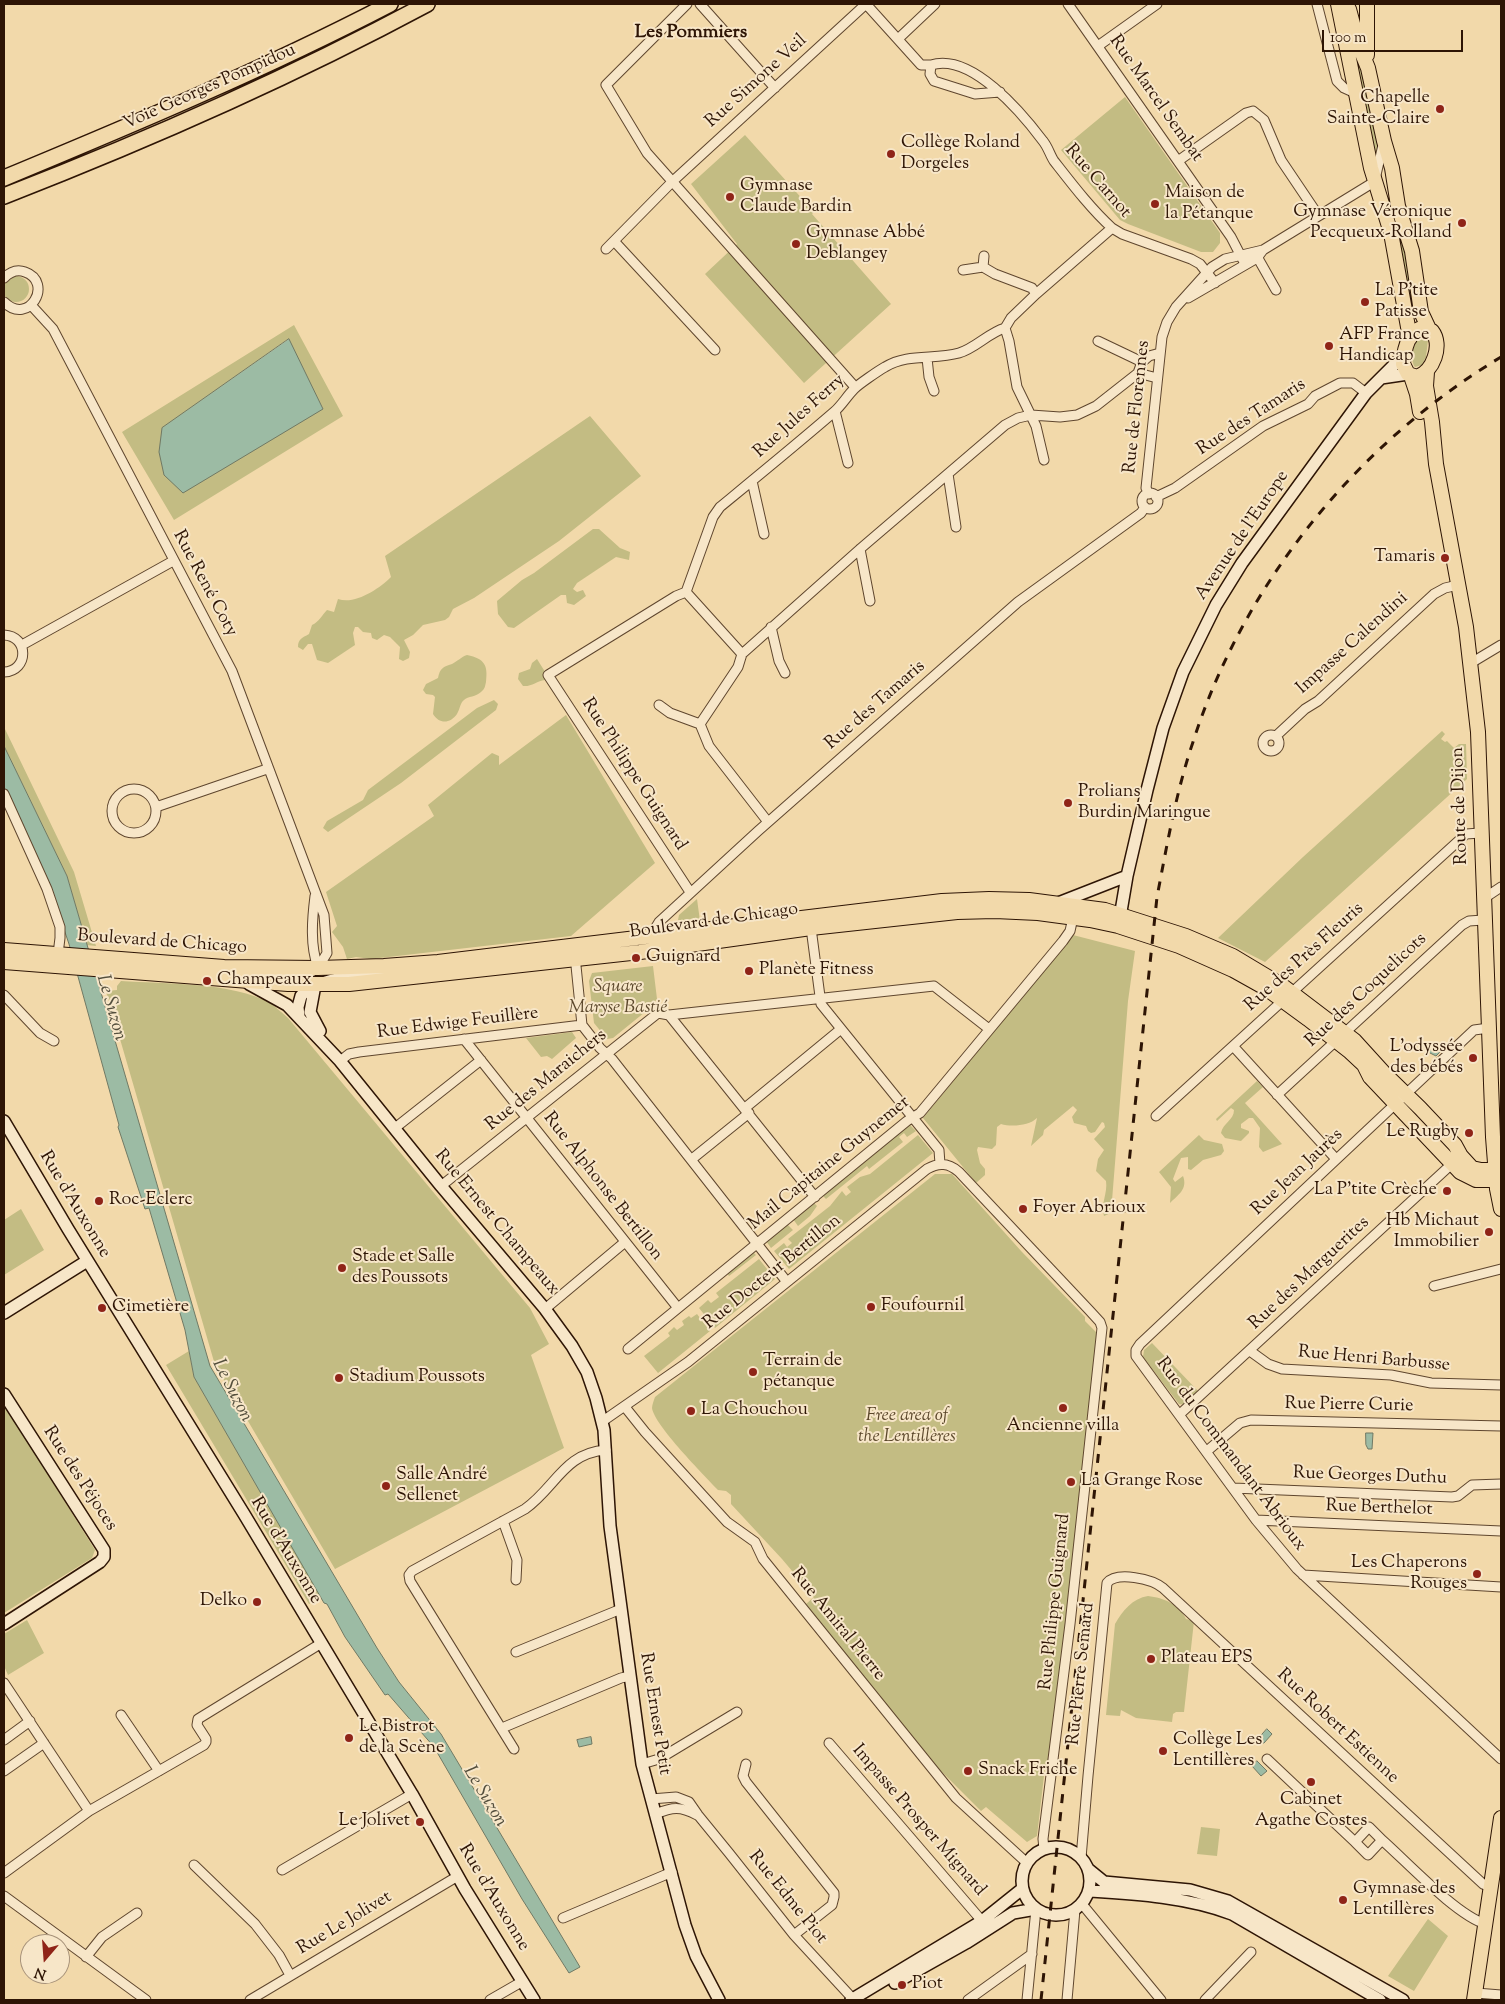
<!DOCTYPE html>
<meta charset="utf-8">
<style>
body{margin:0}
#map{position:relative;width:1505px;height:2004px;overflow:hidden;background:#f2d9aa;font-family:"Sorts Mill Goudy",serif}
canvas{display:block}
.frame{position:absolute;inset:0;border:5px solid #2e1505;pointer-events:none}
.north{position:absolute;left:20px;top:1934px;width:50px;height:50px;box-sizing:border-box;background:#f7e6c8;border:1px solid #a7927a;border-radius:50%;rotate:198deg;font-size:14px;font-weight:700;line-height:20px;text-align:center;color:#2e1505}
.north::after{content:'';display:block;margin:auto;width:18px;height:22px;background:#8f2418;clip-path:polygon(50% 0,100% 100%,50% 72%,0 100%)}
.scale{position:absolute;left:1322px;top:30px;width:141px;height:22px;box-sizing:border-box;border:2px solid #2e1505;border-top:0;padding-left:6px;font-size:15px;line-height:18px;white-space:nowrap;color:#2e1505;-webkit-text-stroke:4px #f7e6c8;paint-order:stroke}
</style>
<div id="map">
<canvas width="1505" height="2004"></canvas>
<div class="frame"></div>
<div class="north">N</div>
<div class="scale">100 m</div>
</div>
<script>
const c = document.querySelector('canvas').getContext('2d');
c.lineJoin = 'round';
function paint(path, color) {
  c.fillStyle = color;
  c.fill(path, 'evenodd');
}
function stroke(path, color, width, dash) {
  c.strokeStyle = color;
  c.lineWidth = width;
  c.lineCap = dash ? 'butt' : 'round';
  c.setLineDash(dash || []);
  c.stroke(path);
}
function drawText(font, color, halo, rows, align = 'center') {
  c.font = font + ' "Sorts Mill Goudy",serif';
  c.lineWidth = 4;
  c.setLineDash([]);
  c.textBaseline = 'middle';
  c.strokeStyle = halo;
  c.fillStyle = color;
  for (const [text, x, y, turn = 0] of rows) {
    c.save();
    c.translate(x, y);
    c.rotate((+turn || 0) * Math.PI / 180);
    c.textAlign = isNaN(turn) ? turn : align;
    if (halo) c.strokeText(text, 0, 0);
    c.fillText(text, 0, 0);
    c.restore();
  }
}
paint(new Path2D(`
 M1345 4 1360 60 1379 148 1374 156Z
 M1125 97 1220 233V243L1213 252H1201L1128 224 1120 220 1061 150Z
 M745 135 814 212 812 214 891 304 804 383 705 274 737 244 691 184Z
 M1389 199H1390L1408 254 1417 309 1408 311 1386 200Z
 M3 289a13 13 0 1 1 26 0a13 13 0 1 1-26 0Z
 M294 325 343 416 174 520 122 432ZM288 339 323 409 163 428Z
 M1421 335 1428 340 1426 357 1422 365 1415 367C1409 359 1414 341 1421 335Z
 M590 416 641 476 559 541 474 598 453 609 449 617 445 620 423 625 413 635 404 640 410 652 409 658 403 661 399 659 400 647 390 637 384 635 377 640 372 638 371 633 363 632 358 627H355L353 633 355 645 328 663 317 660 312 644H308L303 650 298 647C298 639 302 638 309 634L312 625C319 622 322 615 327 610L334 612 338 599C355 605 379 589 391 577L385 556Z
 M593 529H599L620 548 630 552 629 560 616 557 577 583 573 589 577 592 583 590 586 596 574 605 567 603 566 595H561L514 628 508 627 498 614 497 601 522 580 534 573Z
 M467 655C485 659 488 665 486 682 485 686 485 689 481 692 476 697 468 696 464 700 460 703 460 709 457 714 450 724 439 724 433 714L435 697 433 695 426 694 423 690 426 684 438 678C440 668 443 667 452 664 458 661 461 657 467 655Z
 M537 659 547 675 545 680C537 681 531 687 523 686L518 679 519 673 530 669 532 663Z
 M494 700 498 704 496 710 401 783 328 832 323 828 327 821 363 800 368 790 477 708Z
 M566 715 655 863 571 936 371 959 356 957 347 959 343 947 332 932 337 926 326 892 434 816 428 805 492 753 499 756V765Z
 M4 727 74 872 96 946 87 945 67 876 4 746Z
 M1442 731 1445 734 1441 739 1445 742 1447 741 1454 748 1459 744H1466L1467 779 1265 962 1218 938 1303 857Z
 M697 899 700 921 683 923 678 920 679 915Z
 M1073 935 1135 951 1128 1001 1111 1213 1104 1216C1100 1205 1108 1193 1106 1181L1096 1171 1098 1159 1104 1150 1094 1139 1105 1127 1104 1123 1102 1122 1095 1132 1091 1133 1088 1131 1086 1126 1074 1123 1072 1117 1077 1110 1073 1106 1044 1130 1043 1135 1031 1146 1037 1118C1029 1126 1011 1127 1001 1124L997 1127 996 1145 992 1149 978 1147 977 1150 980 1163 985 1169V1175L976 1183 923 1118Z
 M653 966 657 999 650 1008 613 1038 607 1039 594 1023 589 981 592 973Z
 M121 981C164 984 233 982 270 1003 276 1007 282 1013 288 1018L530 1308 549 1344 531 1355 564 1448 335 1569 215 1365 106 991 117 990V986Z
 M572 1032 576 1038 552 1059 547 1056 541 1057 526 1038Z
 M1257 1081 1263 1087 1245 1103 1282 1144 1263 1152 1259 1147 1260 1128 1253 1118H1249L1241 1124V1128L1249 1131V1133L1241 1141 1225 1138 1221 1133C1223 1123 1234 1120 1234 1110L1231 1108 1217 1121 1216 1119Z
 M909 1124 916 1131 907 1137 904 1133 899 1137 903 1142 869 1169 867 1166 826 1199 822 1195Z
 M918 1135 933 1153 789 1269 774 1251 784 1243 787 1247 792 1243 788 1239 830 1206 842 1191 846 1196 851 1192 847 1187 860 1177 870 1174Z
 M1199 1135 1204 1140 1222 1144 1224 1151 1221 1155 1203 1160 1191 1170 1188 1169V1157L1181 1158 1173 1179 1175 1182 1183 1176C1188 1189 1178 1195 1170 1203L1171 1187 1159 1172Z
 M935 1174H952L1022 1252 1085 1317V1321L1096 1332 1098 1342 1053 1754 1045 1767 1037 1836 1027 1842 986 1807 981 1811 934 1764 888 1710 806 1604 814 1597 782 1559 731 1504V1495L726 1491 718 1490C705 1476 654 1425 652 1408 652 1405 654 1400 655 1397Z
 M813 1202 817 1206 810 1216 798 1226 793 1219Z
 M21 1209 44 1250 4 1275V1220Z
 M787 1224 793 1230 771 1248 766 1241Z
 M752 1251 756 1255 729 1276 726 1272Z
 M759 1259 775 1279 715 1328 699 1308 708 1300 711 1303 719 1297 716 1293Z
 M697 1314 710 1331 658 1373 644 1356 670 1336 668 1333 674 1327 677 1330 684 1325 682 1321 689 1316 691 1318Z
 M1152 1343 1199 1392 1186 1405 1179 1404 1143 1357 1144 1350Z
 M189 1351 194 1377 321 1597 309 1604 166 1365Z
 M4 1404 95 1550 92 1558 4 1613Z
 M1148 1596C1164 1598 1179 1604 1186 1619L1194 1621 1184 1712H1176L1173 1714 1172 1722 1136 1718 1121 1710 1120 1716 1106 1715 1115 1624C1122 1611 1133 1598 1148 1596Z
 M27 1620 44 1653 8 1675 4 1666V1634Z
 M1201 1827 1220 1829 1217 1856 1197 1854Z
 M1428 1919 1448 1936 1414 1991 1388 1976Z`), '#c3bc83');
const water = new Path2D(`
 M289 339 323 409 183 493 164 475 159 452 162 428Z
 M4 746 67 876 210 1366 377 1648 399 1682 441 1734 580 1967 569 1973 522 1899 434 1747 388 1694 385 1695 345 1637 327 1604 324 1603 194 1377 185 1330 149 1208 145 1209 118 1127 119 1125 69 944 53 897 4 787Z
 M1437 1044 1443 1047 1442 1050 1436 1056 1428 1052Z
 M1366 1433H1373L1372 1449H1368L1366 1445Z
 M1267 1729 1272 1734 1264 1743H1260L1259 1738Z
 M591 1737 592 1744 579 1747 577 1740Z
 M1257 1761 1267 1771 1261 1776 1252 1766Z`);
paint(water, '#9cbba4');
stroke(water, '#707964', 1);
const street = new Path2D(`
 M687 4 606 85 647 153 855 387
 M700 4 775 88
 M1068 4 1231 237 1245 264
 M1317 4 1337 81 1344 88 1355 93
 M898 39 935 4
 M1098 46 1157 4
 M1000 92 975 94 934 81 930 74 931 65C971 52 1022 113 1043 141 1048 147 1050 155 1054 161 1072 184 1091 209 1112 228L1122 234 1191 259 1200 264 1215 283
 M1178 161 1246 113 1253 111 1264 120 1281 160 1318 215
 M1375 179 1383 145
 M614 241 715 350
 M606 249 673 181 866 4 921 65H931
 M1255 253 1276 290
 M984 256 983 267 995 274 1032 288 1036 294
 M963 270 983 267
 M4 278C10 272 17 269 25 272 54 282 29 327 4 302
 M1188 298 1257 258 1263 250
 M31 305 53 329 232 671 324 915 327 953 318 968
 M1005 328 1009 341 1017 387 1036 426 1044 460
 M1098 341 1142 362
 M927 358 929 377 934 391
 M1138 373 1157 378
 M835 411 848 463
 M948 474 956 527
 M752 481 764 534
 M1142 501a8 8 0 1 1 16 0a8 8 0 1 1-16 0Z
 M1149 494 1146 488 1162 337 1167 322 1176 307 1212 267 1225 259 1263 250 1374 182
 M1156 497 1175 488 1263 426 1308 404 1315 396 1340 383H1353L1366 393
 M860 549 870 601
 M686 592 742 654
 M771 627 779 661 785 673
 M4 635C29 636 29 671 4 672
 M22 645 173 561
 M1471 663 1501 645
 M659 705 670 713 700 724
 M1263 743a8 8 0 1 1 16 0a8 8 0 1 1-16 0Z
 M1276 736 1305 709 1318 701 1434 594 1445 588 1458 585
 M112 811a22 22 0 1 1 44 0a22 22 0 1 1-44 0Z
 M4 794 47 889 60 927V938L58 954
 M156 807 267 769
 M768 822 709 746 700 724 738 667 742 654 860 549 1005 425 1018 418 1031 415 1060 417 1077 415 1096 406 1138 373 1142 362 1149 356 1160 353
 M690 892 548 675 676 596 686 592 713 517 720 507C759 475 797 444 834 412 842 405 847 396 854 389 859 384 878 371 885 367 908 353 934 360 959 353 976 348 988 333 1005 328L1011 318 1036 294 1112 228
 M315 896C312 920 310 945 318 968
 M1483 899 1501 887
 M811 928 821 1004 939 1150 940 1164
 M657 938 656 927 659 922 758 831 1018 602 1141 513 1145 507
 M575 956 582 1025 600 1048 612 1059 787 1282
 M4 995 40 1033 54 1041
 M669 1015 815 1197
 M1489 1028 1474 1030 1140 1344 1136 1350V1356L1256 1520 1297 1569 1501 1759
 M464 1039 678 1308
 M1233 1046 1336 1159
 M340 1061 349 1054 359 1052 582 1025
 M1277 1095 1462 925 1469 921 1483 920
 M745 1108 841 1029
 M1156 1116 1466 834 1480 833
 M395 1128 481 1060
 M692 1159 749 1113
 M441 1186 658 1013 669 1015 934 986 989 1029
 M1434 1286 1501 1269
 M545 1309 625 1242
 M628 1349 907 1121 920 1113 1063 941 1070 931 1074 913
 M1250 1351 1268 1364 1282 1369 1391 1375 1431 1383 1501 1385
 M625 1407 645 1432 727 1522 755 1542 763 1559 956 1798 1027 1863
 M1180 1414 1455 1161
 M603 1421 688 1362 927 1169C939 1162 949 1163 959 1172L1089 1310 1100 1322 1102 1328 1070 1624 1043 1839 1044 1849
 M1207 1451 1240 1423 1251 1420 1501 1426
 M1233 1488 1452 1497 1458 1496 1472 1485 1501 1484
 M1256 1520 1501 1531
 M503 1521 517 1560 516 1580
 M1303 1575 1501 1587
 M516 1652 621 1609
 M4 1683 89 1811
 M121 1715 159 1771
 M502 1728 621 1678 630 1676
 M4 1740 30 1721
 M829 1743 982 1921
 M514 1749 410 1581 409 1575 412 1571 525 1509C556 1487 564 1453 606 1450
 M1267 1759 1355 1842
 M642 1764 659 1759 737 1712
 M746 1764 743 1776 746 1782 834 1893V1897L832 1905 794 1935
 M4 1771 44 1743
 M651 1799 676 1797 689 1802 698 1815 729 1853 794 1935 853 1999
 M655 1814C673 1807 680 1806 697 1815
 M1369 1827 1382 1840 1368 1855 1355 1842Z
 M1382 1840C1406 1861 1457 1916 1486 1924
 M1081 1858 1088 1776 1107 1583C1117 1571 1152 1579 1163 1588L1483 1884 1491 1887
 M194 1865 255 1924 279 1955 290 1975
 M282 1870 412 1794
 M4 1873 89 1811 204 1745 206 1742V1739L197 1725 198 1719 320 1644
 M4 1896 146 2000
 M1082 1904 1161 2000
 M563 1918 672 1872
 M86 1957 102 1937 137 1913
 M1476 1993 1501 1995
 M250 2000 458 1876
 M490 2000 523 1981
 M968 2000 1032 1954
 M1027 2000 1036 1909
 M1067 2000 1075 1910
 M1205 2000 1251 1952`);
const secondary = new Path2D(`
 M1381 378 1408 374
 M1058 903 1127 876
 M1119 923 1127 876 1147 790 1163 728 1183 672 1216 605 1242 563 1366 393 1404 355
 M261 977 297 976 313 970
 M249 984 287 1005 340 1061 441 1186 545 1309 572 1346 587 1372 596 1398 604 1430 610 1526 642 1764 685 1925 696 1956 719 2000
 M315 985 310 1012 320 1031
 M299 1016 298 1007 301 996C315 977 369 975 393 970
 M4 1121 68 1229 244 1514 412 1794 465 1889 534 2000
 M4 1313 87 1261
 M4 1394 104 1550V1557L100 1562 4 1624
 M1022 1881a34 34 0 1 1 68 0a34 34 0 1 1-68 0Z
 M1088 1869 1104 1882 1190 1890 1228 1901 1403 2000
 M1089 1891C1137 1894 1187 1897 1232 1914L1380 2000
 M895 1983 966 1943 1013 1913 1036 1909
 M851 2000 982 1921 1022 1889`);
const primary = new Path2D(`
 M1338 4 1371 168 1391 233 1410 338
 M1367 4V55
 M1349 9 1359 46 1368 68 1384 141 1392 168 1398 206 1412 251 1421 312 1429 329
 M1421 328 1432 331C1443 345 1433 372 1417 377L1408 374 1403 364C1404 351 1407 333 1421 328Z
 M1427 372 1426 386 1432 422 1436 464 1466 627 1478 732 1493 1137 1497 1189 1501 1209
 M1411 376 1417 394 1420 412
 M4 950 224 967 318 968 384 966 438 962 942 901 989 899 1029 900 1105 910 1186 936 1233 956 1283 986 1354 1040 1384 1073 1420 1108 1455 1145 1461 1156 1472 1168 1481 1170H1495
 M4 962 288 984H349L640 952 811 928 957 912 995 911 1038 913 1090 920 1118 926 1179 946 1233 970 1267 989 1308 1019 1349 1051 1364 1065 1370 1077 1460 1172 1476 1180H1496
 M1474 2000 1501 1818`);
const highway = new Path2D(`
 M4 178C134 124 265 69 390 4
 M4 196C148 140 291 77 427 4`);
stroke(street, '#5f462e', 11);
stroke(secondary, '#2e1505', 14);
stroke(primary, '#2e1505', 16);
stroke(highway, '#2e1505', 18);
stroke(street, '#f7e6c8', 9);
stroke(secondary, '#f7e6c8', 11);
stroke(primary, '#f2d9aa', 14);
stroke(highway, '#f2d9aa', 15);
stroke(new Path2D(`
 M1041 2000 1157 897C1167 845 1176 792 1193 742 1244 582 1358 443 1501 357`), '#2e1505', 3, [9, 9]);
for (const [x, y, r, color] of [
 [1440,109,5,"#8f2418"],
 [891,154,5,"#8f2418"],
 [730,197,5,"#8f2418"],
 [1155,204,5,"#8f2418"],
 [1462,223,5,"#8f2418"],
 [796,244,5,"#8f2418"],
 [1365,302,5,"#8f2418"],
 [1329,346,5,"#8f2418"],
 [1445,558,5,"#8f2418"],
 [1068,803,5,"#8f2418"],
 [636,958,5,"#8f2418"],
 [749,971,5,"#8f2418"],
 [207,981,5,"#8f2418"],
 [1473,1058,5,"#8f2418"],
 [1469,1133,5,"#8f2418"],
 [1447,1191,5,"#8f2418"],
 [99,1201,5,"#8f2418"],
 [1023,1209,5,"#8f2418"],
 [1489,1232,5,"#8f2418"],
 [342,1268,5,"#8f2418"],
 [871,1307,5,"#8f2418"],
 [102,1308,5,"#8f2418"],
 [753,1372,5,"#8f2418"],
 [339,1378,5,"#8f2418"],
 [1063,1408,5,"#8f2418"],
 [691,1411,5,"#8f2418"],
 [1071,1482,5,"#8f2418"],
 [386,1486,5,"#8f2418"],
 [1477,1574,5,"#8f2418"],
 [257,1602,5,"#8f2418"],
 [1151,1659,5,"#8f2418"],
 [349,1738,5,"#8f2418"],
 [1163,1751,5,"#8f2418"],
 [968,1771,5,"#8f2418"],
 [1311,1782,5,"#8f2418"],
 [420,1822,5,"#8f2418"],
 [1343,1900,5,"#8f2418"],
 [902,1985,5,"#8f2418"]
]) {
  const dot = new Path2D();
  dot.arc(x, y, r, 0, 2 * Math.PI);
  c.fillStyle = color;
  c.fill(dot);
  stroke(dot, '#f7e6c8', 2);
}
drawText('18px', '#2e1505', '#f7e6c8', [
 ["Rue Simone Veil",757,82,-42],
 ["Voie Georges Pompidou",210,88,-24],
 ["Rue Marcel Sembat",1155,99,55],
 ["Rue Carnot",1097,182,49],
 ["Rue de Florennes",1138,407,-84],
 ["Rue Jules Ferry",800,417,-42],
 ["Rue des Tamaris",1252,418,-33],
 ["Avenue de l'Europe",1243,536,-56],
 ["Rue René Coty",204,584,62],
 ["Impasse Calendini",1353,644,-42],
 ["Rue des Tamaris",876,706,-41],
 ["Rue Philippe Guignard",633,775,57],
 ["Route de Dijon",1461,806,-92],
 ["Boulevard de Chicago",714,922,-8],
 ["Boulevard de Chicago",162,943,4],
 ["Rue des Près Fleuris",1305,958,-42],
 ["Rue des Coquelicots",1367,991,-43],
 ["Rue Edwige Feuillère",458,1024,-7],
 ["Rue des Maraichers",547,1081,-39],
 ["Mail Capitaine Guynemer",830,1164,-39],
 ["Rue Jean Jaurès",1298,1173,-43],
 ["Rue Alphonse Bertillon",602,1187,52],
 ["Rue d'Auxonne",74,1205,59],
 ["Rue Ernest Champeaux",496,1223,50],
 ["Rue Docteur Bertillon",773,1273,-39],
 ["Rue des Marguerites",1310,1274,-43],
 ["Rue Henri Barbusse",1374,1360,5],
 ["Rue Pierre Curie",1349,1406,1],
 ["Rue du Commandant Abrioux",1230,1455,53],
 ["Rue Georges Duthu",1370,1477,2],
 ["Rue des Péjoces",79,1479,57],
 ["Rue Berthelot",1379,1509,2],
 ["Rue d'Auxonne",285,1551,59],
 ["Rue Philippe Guignard",1056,1602,-84],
 ["Rue Amiral Pierre",837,1625,51],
 ["Rue Pierre Semard",1082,1674,-84],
 ["Rue Ernest Petit",654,1714,81],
 ["Rue Robert Estienne",1337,1727,43],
 ["Impasse Prosper Mignard",918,1821,49],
 ["Rue d'Auxonne",493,1898,59],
 ["Rue Edme Piot",787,1898,51],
 ["Rue Le Jolivet",345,1924,-31]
]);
drawText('18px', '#2e1505', '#f7e6c8', [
 ["Chapelle",1430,99,"right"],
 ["Sainte-Claire",1430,120,"right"],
 ["Collège Roland",901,144],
 ["Dorgeles",901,165],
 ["Gymnase",740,187],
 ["Claude Bardin",740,208],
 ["Maison de",1165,194],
 ["la Pétanque",1165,215],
 ["Gymnase Véronique",1452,213,"right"],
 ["Pecqueux-Rolland",1452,234,"right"],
 ["Gymnase Abbé",806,234],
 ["Deblangey",806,255],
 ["La P'tite",1375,292],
 ["Patisse",1375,313],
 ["AFP France",1339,336],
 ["Handicap",1339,357],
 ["Tamaris",1435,558,"right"],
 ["Prolians",1078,793],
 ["Burdin Maringue",1078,814],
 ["Guignard",646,958],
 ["Planète Fitness",759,971],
 ["Champeaux",217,981],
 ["L'odyssée",1463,1048,"right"],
 ["des bébés",1463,1069,"right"],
 ["Le Rugby",1459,1133,"right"],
 ["La P’tite Crèche",1437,1191,"right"],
 ["Roc-Eclerc",109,1201],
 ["Foyer Abrioux",1033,1209],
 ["Hb Michaut",1479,1222,"right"],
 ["Immobilier",1479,1243,"right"],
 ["Stade et Salle",352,1258],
 ["des Poussots",352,1279],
 ["Foufournil",881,1307],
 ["Cimetière",112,1308],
 ["Terrain de",763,1362],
 ["pétanque",763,1383],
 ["Stadium Poussots",349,1378],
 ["La Chouchou",701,1411],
 ["Ancienne villa",1063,1427,"center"],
 ["Salle André",396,1476],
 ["Sellenet",396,1497],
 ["La Grange Rose",1081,1482],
 ["Les Chaperons",1467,1564,"right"],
 ["Rouges",1467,1585,"right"],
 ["Delko",247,1602,"right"],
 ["Plateau EPS",1161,1659],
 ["Le Bistrot",359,1728],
 ["de la Scène",359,1749],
 ["Collège Les",1173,1741],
 ["Lentillères",1173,1762],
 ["Snack Friche",978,1771],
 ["Cabinet",1311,1801,"center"],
 ["Agathe Costes",1311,1822,"center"],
 ["Le Jolivet",410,1822,"right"],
 ["Gymnase des",1353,1890],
 ["Lentillères",1353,1911],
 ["Piot",912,1985]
], 'left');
drawText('italic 18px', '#5b472b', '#f7e6c8', [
 ["Square",618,988],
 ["Maryse Bastié",618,1009],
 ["Free area of",907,1417],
 ["the Lentillères",907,1438]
]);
drawText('bold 19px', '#2e1505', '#f7e6c8', [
 ["Les Pommiers",691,34]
]);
drawText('italic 19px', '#544f3d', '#f7e6c8', [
 ["Le Suzon",110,1008,74],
 ["Le Suzon",231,1391,63],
 ["Le Suzon",484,1797,59]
]);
</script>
